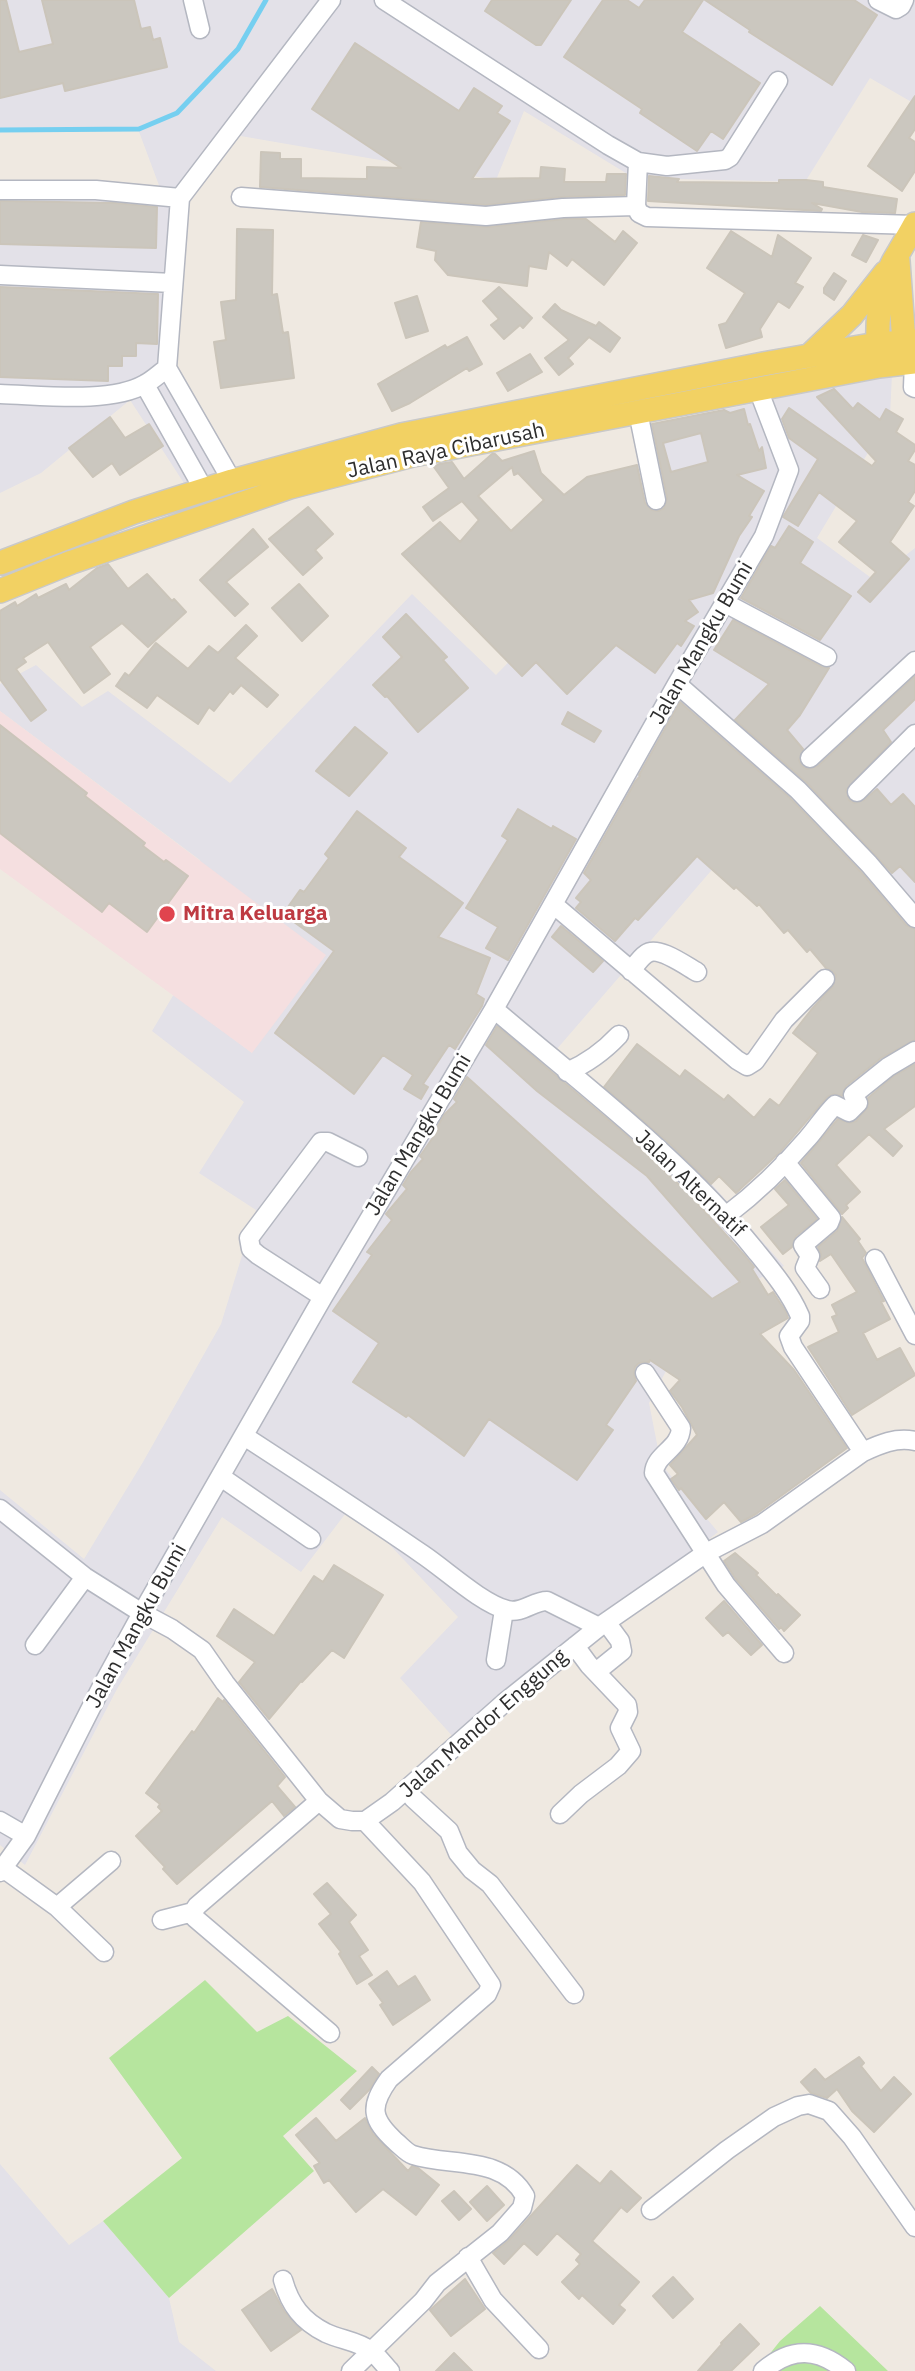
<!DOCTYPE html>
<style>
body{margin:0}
canvas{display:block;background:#efe9e1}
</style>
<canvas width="915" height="2371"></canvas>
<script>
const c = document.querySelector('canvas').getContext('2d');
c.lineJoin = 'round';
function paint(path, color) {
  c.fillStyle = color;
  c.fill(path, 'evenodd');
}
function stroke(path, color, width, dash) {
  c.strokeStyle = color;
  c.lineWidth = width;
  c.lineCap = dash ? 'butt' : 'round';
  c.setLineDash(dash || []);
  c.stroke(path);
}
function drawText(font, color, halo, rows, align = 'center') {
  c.font = font + ' "IBM Plex Sans",sans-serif';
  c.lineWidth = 6;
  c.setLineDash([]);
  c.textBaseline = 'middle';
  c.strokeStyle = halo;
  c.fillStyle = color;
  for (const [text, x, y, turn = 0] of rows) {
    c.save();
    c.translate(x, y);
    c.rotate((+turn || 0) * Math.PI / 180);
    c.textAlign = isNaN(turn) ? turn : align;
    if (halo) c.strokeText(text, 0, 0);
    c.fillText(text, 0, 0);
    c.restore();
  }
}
paint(new Path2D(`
 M0 0H915V104L870 78 805 182 634 178 524 111 496 180 229 134 180 199 167 368 232 481 191 494 130 400 41 473 0 493V189L163 196 138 129 0 130Z
 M892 374 890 416 817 538 874 580 915 548V944L803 939 877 874 787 783 556 1050 692 1162 784 1266 732 1292 691 1324 649 1403 661 1464 718 1532 455 1739 400 1678 458 1617 352 1505 301 1572 222 1517 117 1689 25 1865 0 1845V1490L84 1559 143 1462 221 1324 256 1210 199 1173 244 1102 152 1031 174 994 252 1053 200 860 0 711V684L36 665 82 707 108 691 230 783 412 594 496 675 660 507 642 427Z
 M0 2164 69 2245 103 2221 169 2298 179 2342 216 2371H0Z`), '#e3e1e8');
paint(new Path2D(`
 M0 711 326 955 252 1053 0 869Z`), '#f5dfe0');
paint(new Path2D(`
 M205 1980 257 2032 288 2016 357 2071 283 2136 314 2171 169 2298 103 2221 182 2158 109 2058Z
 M820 2306 888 2371H756L780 2341Z`), '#b6e59e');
stroke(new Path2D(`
 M0 130 139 129 177 113 238 49 266 0`), '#75cff0', 5);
const building = new Path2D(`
 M0 0H6L19 52 53 44 42 0H134L141 29 150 27 153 40 160 38 167 67 65 91 63 83 0 98Z
 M492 0H571L541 45H536L485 11Z
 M603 0H627L639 8 645 0H703L682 32 760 83 723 139 711 131 697 151 640 113 642 109 564 57Z
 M705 0H854L877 15 832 85 749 32 750 30Z
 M355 43 459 111 474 88 502 106 497 113 510 121 472 179 540 178 541 167 565 169 564 182H606L607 174H626L625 195 562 197 486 205 260 187 261 152 280 153V159H301V178L367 179V167L401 168 312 109Z
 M915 96V129L909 138 915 142V171L902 191 868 166Z
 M649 176 679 179 677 182 779 183V180H806L823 182V187L897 199 895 213 862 212 812 203 822 209 821 211 648 201Z
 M0 201 115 203 157 207 156 248 0 244Z
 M564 219H586L615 242 623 231 637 243 604 285 572 259 567 266 549 252 546 269 529 266 527 286 448 275 435 260 436 251 417 247 421 222 487 227Z
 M237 229 273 230 272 295 277 294 283 333 288 332 294 378 221 388 214 342 226 340 221 302 236 300Z
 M731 231 772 257 778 235 811 258 795 283 803 287 789 308 778 301 760 329 762 337 726 348 719 325 726 323 745 293 707 268Z
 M863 235 878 240 866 262 852 255Z
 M834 273 846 281 834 300 824 293V288Z
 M0 287 158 294 157 344 136 343V356H122V366H108V381L0 377Z
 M499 287 532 318 523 328 520 325 504 339 491 325 499 319 483 301Z
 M417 296 428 331 406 338 395 303Z
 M555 304 561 310 596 326 599 322 620 338 610 352 589 337 568 358 573 364 559 375 545 358 569 340 543 317Z
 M467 337 482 364 469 371 467 368 410 403 392 411 378 384 445 345 447 348Z
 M530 354 542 372 508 391 497 373Z
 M834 389 853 409 858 403 880 420 886 409 903 419 896 432 915 445V450L908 461 915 465V491L908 502 914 506 890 542 909 559 870 602 858 592 876 572 839 542 857 521 819 492 798 526 783 517 818 459 789 438 782 419 789 408 872 466 876 461 817 397Z
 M744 409 748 425 750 424 759 451 762 447 766 468 737 475 764 491 749 516 752 517 739 536 713 593 689 600 698 612 685 621 694 626 681 646 677 643 655 673 616 645 567 694 536 662 522 676 402 554 440 522 460 542 479 520 462 501 433 521 423 507 449 488 434 467 439 464 452 462 464 479 492 454H495L502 461 534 451 541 473 564 495 587 477 637 465 645 503 652 510 658 511 664 508 667 498 652 424 724 410 730 413ZM701 433 708 462 671 472 663 443ZM512 467 514 475 518 473 544 500 511 531 478 496Z
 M110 417 125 438 149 424 163 446 120 475 112 463 93 477 69 448Z
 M308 507 333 534 315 550 322 558 303 575 269 539Z
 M789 526 813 542 800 563 851 596 820 640 741 598 771 546 775 548Z
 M253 529 268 547 226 582 248 604 235 616 200 580Z
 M108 564 128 589 147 574 172 601 174 599 186 612 148 647 122 623 90 647 110 674 84 693 48 642 23 658 26 662 16 669 46 710 31 721 0 679V611L15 602 17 606 36 594 38 598 66 584 69 590 97 568Z
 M299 584 328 616 302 641 272 608Z
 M406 614 447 657 443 660 468 688 418 732 387 696 385 697 373 685 402 657 383 637Z
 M733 620 822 667 829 668 800 715 787 730 803 749 799 760 802 766 807 769 818 766 915 676V699L883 730 891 742 846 790 849 800 855 803 864 800 877 789 891 805 903 794 915 807V882L900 866 892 873 806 782 735 720 769 684 714 650Z
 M246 625 257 636 235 658 278 695 267 707 241 685 233 694 230 691 214 711 209 707 198 724 157 695 147 708 116 686 125 673 129 676 156 643 188 669 209 646 218 653Z
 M680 702 790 798 861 872 906 925 915 929V1040L881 1058 846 1086 842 1096 834 1094 827 1097 780 1152 736 1193 719 1176 711 1184 671 1145 604 1087 637 1044 680 1077 685 1070 724 1100 728 1095 754 1118 770 1099 779 1106 818 1053 793 1033 811 1010 833 986 836 975 832 971 826 968 810 949 807 952 788 930 784 933 759 904 757 906 736 887 734 889 697 856 638 920 635 918 615 941 576 908 581 902 576 898 591 880 584 873 635 782 640 776 639 775Z
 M568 712 601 731 594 742 562 724Z
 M0 725 87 793 85 796 145 843 143 846 164 862 166 860 188 876 147 932 109 903 102 912 0 833Z
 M355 727 387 753 349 796 316 771Z
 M518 809 552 829 553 826 576 839 508 960 486 948 498 927 466 908 508 840 502 836Z
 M357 811 406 848 399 857 463 903 438 937 490 958 476 994 484 999 482 1006 455 1049 449 1045 423 1084 428 1087 421 1099 404 1089 413 1075 383 1055 354 1094 275 1033 334 951 283 914 300 890 304 892 329 858 325 854Z
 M561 926 603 961 593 972 552 937Z
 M497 1026 623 1132 688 1193 746 1257 754 1267 752 1269 768 1295 773 1292 786 1312 788 1318 760 1334 794 1370 847 1448 756 1514 741 1522 724 1502 706 1519 681 1488 679 1490 671 1479 678 1474 670 1465 697 1435 682 1407 670 1391 680 1380 650 1360 649 1362 639 1363 635 1367 634 1374 636 1381 606 1425 613 1430 577 1480 489 1419 464 1456 408 1415 406 1417 353 1382 379 1343 333 1311 372 1255 367 1252 392 1220 386 1214 407 1189 403 1185 411 1172 423 1159 420 1156 439 1129 437 1127 444 1115 457 1102 454 1099 467 1077 712 1299 740 1282 647 1176 537 1091 486 1045Z
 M915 1064V1106L884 1129 902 1146 893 1156 869 1134 836 1165 860 1192 846 1205 848 1208 842 1214 801 1163 838 1119 850 1123 856 1121 868 1107V1098L894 1076Z
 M785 1180 817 1219 796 1236 792 1247 783 1254 761 1227 789 1205 775 1189Z
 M842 1217 860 1239 858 1241 866 1253 862 1258 884 1301 881 1302 890 1319 863 1333 877 1360 900 1348 915 1375 852 1415 808 1347 839 1332 832 1317 837 1315 832 1305 857 1292 831 1254 820 1261 821 1254 818 1247 837 1231Z
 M735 1553 758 1573 756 1575 777 1596 778 1594 800 1615 784 1631 781 1627 779 1629 735 1578 724 1561Z
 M334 1565 383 1595 344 1658 332 1650 302 1682 301 1681 269 1719 239 1682 255 1662 217 1636 234 1609 274 1636 314 1576 323 1582Z
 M724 1601 762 1645 751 1655 728 1632 723 1636 706 1618Z
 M218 1698 223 1702 224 1700 285 1777 277 1786 295 1807 284 1816 272 1801 177 1884 163 1869 165 1867 136 1836 162 1811 158 1807 160 1804 146 1793 192 1731 194 1733Z
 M327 1883 356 1915 349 1922 368 1950 359 1956 372 1975 357 1984 339 1954 341 1952 319 1924 331 1914 314 1894Z
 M387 1971 398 1987 415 1976 430 2000 393 2025 380 2005 383 2003 369 1984Z
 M859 2057 864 2063 861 2066 881 2091 894 2077 911 2094 874 2132 852 2111 837 2089 827 2098 811 2093 801 2082 815 2069 825 2080Z
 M372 2067 379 2074 370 2089 350 2109 341 2100Z
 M316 2118 336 2141 365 2118 373 2134 408 2171 412 2166 418 2168 439 2185 416 2215 383 2189 356 2212 329 2180 324 2183 314 2166 320 2163 296 2135Z
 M577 2165 600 2184 611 2171 641 2198 627 2212 621 2207 592 2241 639 2282 619 2305 625 2310 613 2324 582 2295 579 2299 562 2282 580 2264 576 2260 581 2254 557 2233 537 2255 524 2243 504 2264 493 2253 508 2241Z
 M487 2186 504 2205 487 2221 470 2202Z
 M454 2191 471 2209 459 2220 442 2201Z
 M673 2277 693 2299 673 2318 653 2296Z
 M465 2279 485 2309 451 2336 430 2310Z
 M272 2289 284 2311 301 2330 271 2351 242 2310Z
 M740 2324 759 2344 731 2371H698L722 2344 721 2343Z
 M454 2353 472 2371H436Z`);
paint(building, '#cbc7bf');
stroke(building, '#cbc5ba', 2);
const minor = new Path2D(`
 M193 0 200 29
 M384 0 608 145 638 162 667 166 725 160 730 157 778 81
 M878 0 896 9 901 6 904 0
 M638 162 636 206 639 213 647 217 915 225
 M0 190H96L180 198
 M241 197 486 216 563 208 636 206
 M0 275 173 283
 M914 362 913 387 915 388
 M145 385 204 490
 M0 394C41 395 110 404 145 384 153 380 160 373 167 368
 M638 412 656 500
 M232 481 167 368 180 198 331 0
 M725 603 827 657
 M677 684 798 790 869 864 915 918
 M810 758 915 661
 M857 792 915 734
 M553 904 737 1060 747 1066 755 1061 784 1020 825 979
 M631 971C635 966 640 958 646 954 658 945 686 966 697 972
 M494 1009C583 1085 682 1159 755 1250 772 1271 789 1291 800 1316V1321L789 1336 793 1347 863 1452
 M567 1072C588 1063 603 1052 619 1035
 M785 1162 831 1218 829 1223 803 1245 810 1256 805 1268 820 1289
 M727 1215C756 1193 783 1167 807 1139 817 1128 824 1116 835 1105L849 1112 858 1103 853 1095 888 1067 915 1051
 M875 1259 915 1335
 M323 1297 258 1255 251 1249 249 1238 321 1142H328L358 1157
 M645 1373 681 1428C680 1449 655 1454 654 1473L726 1585 784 1653
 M244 1436C304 1475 364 1514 422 1554 446 1570 481 1603 507 1610 522 1614 533 1601 547 1601L599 1627
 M221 1477 311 1539
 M0 1509 85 1577 142 1613 172 1629 202 1650 225 1683 319 1801 340 1819 352 1821H365L392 1802 504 1703 599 1627 706 1553 762 1524 863 1452C880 1444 896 1437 915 1441
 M35 1645 85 1577
 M496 1660 504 1610
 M596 1672 622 1651 620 1641 606 1622
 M407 1789 413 1798 449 1831 458 1853 472 1870 490 1884 574 1994
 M560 1814 581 1794 618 1766 631 1751 620 1728 628 1712 627 1705 589 1665 575 1646
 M0 1821 26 1836
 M3 1868 57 1907 104 1952
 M0 1872 26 1836 102 1686 142 1613 323 1297 494 1009 677 684 764 536 789 470 758 389
 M57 1907 111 1861
 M193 1912 195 1918 330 2033
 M162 1920 193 1912 197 1906 319 1801
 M651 2210 727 2150 774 2117 798 2106 809 2104 829 2111 852 2137 915 2227
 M468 2257 493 2300 539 2349
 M283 2280C290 2305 302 2321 326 2333 341 2340 358 2341 371 2351 378 2356 384 2365 390 2371
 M351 2371 423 2301 437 2283 500 2233 522 2208 525 2196C502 2155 451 2167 413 2155 407 2153 401 2146 396 2142 371 2119 369 2107 389 2079L487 1994 491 1985 422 1882 365 1821
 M763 2371C792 2346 818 2348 846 2371`);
const major = new Path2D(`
 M898 261 905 356
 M809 356 852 315 885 273
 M879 359C876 330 878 289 893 262 900 250 908 237 915 224
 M0 563 134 512 232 481 401 435 763 364 877 344 915 341
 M0 591 72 562 290 487 413 455 879 366 915 362`);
stroke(minor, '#b4b7c1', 21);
stroke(major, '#c9c9c9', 26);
stroke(minor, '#fff', 18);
stroke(major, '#f2d163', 23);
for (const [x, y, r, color] of [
 [167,914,9,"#e0444e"]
]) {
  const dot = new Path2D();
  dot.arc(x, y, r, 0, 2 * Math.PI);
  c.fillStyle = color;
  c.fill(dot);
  stroke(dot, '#fff', 2.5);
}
drawText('21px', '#2e2e2e', '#fff', [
 ["Jalan Raya Cibarusah",446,451,-12],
 ["Jalan Mangku Bumi",702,643,-60],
 ["Jalan Mangku Bumi",419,1135,-59],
 ["Jalan Alternatif",690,1184,44],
 ["Jalan Mangku Bumi",137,1626,-61],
 ["Jalan Mandor Enggung",484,1724,-41]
]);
drawText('bold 21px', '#be3a42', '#fff', [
 ["Mitra Keluarga",183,914]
], 'left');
</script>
